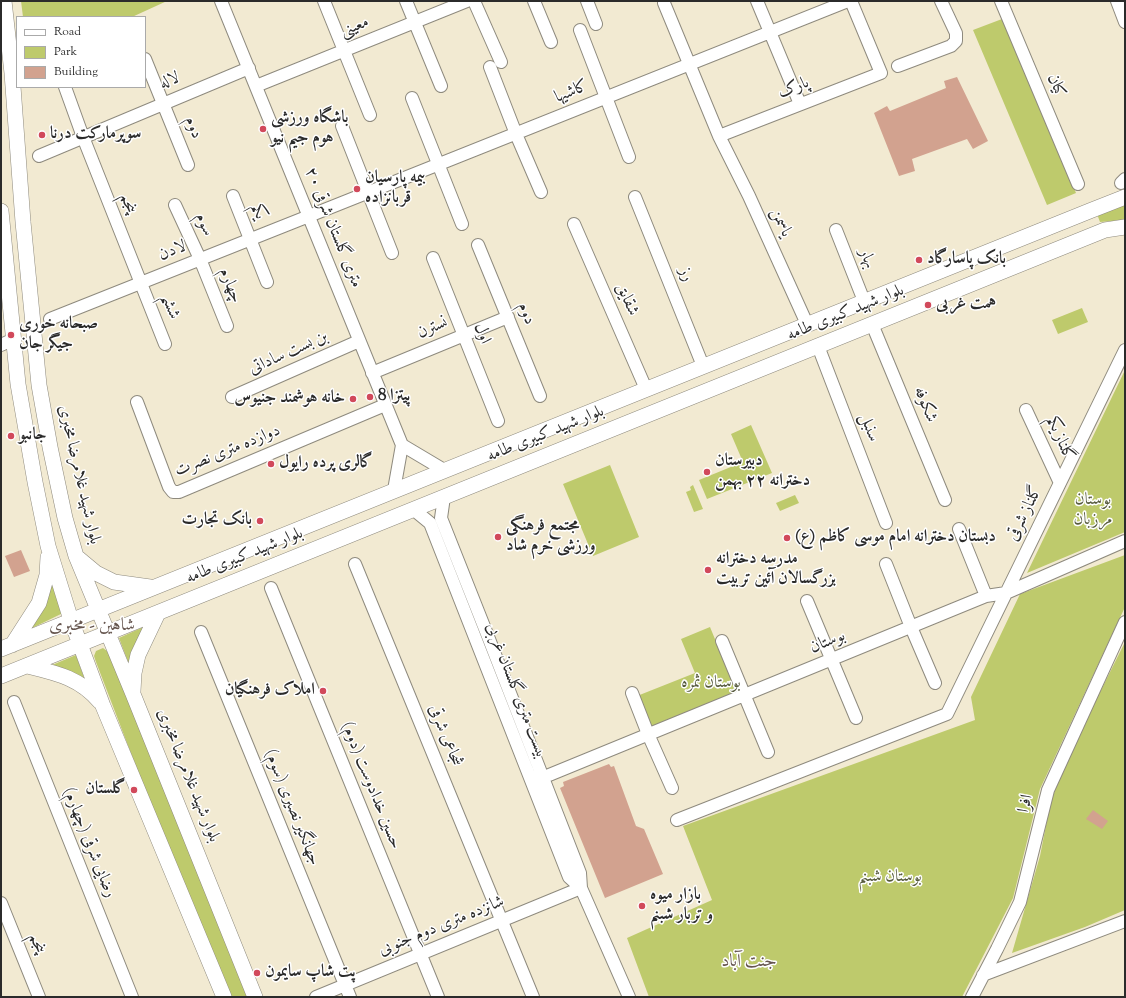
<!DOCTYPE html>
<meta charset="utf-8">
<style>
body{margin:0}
#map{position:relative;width:1126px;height:998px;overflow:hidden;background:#f2ead2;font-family:"Sorts Mill Goudy",serif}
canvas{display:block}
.frame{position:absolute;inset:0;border:2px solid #2b2b2b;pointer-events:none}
.legend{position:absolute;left:16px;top:16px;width:130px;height:72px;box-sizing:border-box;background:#fff;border:1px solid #aaa;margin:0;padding:5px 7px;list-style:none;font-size:12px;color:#2b2b2b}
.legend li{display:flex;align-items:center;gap:8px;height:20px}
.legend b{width:20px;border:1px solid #aaa}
</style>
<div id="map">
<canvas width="1126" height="998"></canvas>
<div class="frame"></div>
<ul class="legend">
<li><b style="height:5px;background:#fff"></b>Road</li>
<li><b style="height:11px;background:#beca6c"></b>Park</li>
<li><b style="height:11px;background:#d2a28f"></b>Building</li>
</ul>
</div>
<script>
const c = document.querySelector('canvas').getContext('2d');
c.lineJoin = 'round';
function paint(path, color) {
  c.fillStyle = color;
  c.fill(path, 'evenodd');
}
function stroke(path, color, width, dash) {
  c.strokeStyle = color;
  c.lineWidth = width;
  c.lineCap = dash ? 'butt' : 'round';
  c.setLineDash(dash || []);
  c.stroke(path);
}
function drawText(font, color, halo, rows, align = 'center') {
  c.font = font + ' "Sorts Mill Goudy",Amiri,serif';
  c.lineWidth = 3;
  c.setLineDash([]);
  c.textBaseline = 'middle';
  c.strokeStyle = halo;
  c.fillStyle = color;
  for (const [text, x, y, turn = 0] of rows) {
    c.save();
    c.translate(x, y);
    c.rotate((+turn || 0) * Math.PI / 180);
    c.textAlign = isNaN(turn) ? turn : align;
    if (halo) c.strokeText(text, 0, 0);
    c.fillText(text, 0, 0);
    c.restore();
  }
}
paint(new Path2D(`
 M21 1H167L132 17H23Z
 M1002 19 1076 193 1047 205 973 30Z
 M1125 204V220L1100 222 1097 214Z
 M1082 308 1088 322 1058 334 1052 320Z
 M1125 370V532L1027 573Z
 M751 425 772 473 707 499 699 480 743 462 731 434Z
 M610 465 639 537 593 556 563 484Z
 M693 485 703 509 694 512 686 492 691 490 690 487Z
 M795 495 799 503 780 511 776 503Z
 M1125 555V607L1040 789 1013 898 962 997H649L627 938 712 900 683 826 975 720 971 697 1020 594Z
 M52 582 63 613 26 631Z
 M150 624 132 672 119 638Z
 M710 627 738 695 651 730 637 696 695 673 681 639Z
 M1125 642V910L1085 927 1012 953 1040 856 1050 805 1057 784 1081 730Z
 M103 648 107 651 114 665 247 997H229L150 803 96 662 94 656 96 651Z
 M76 655 87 686 45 668Z`), '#beca6c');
paint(new Path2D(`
 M957 77 988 141 973 149 967 139 912 159 915 171 899 176 874 113 887 106 890 111 946 88 944 81Z
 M21 550 30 571 14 577 5 556Z
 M609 764 611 767 614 766 636 826 644 829 663 874 605 898 560 788 564 786 563 782Z
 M1093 810 1108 821 1102 829 1086 819Z`), '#d2a28f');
const minor = new Path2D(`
 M221 1 402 445 394 490
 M324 1 370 115
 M406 1 441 86
 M474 1 501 62
 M534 1 551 42
 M587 1 596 24
 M757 1 800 104
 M1001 1 1078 184
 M1117 1 1125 22
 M664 3 719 136 749 196 807 324
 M580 30 629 157
 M145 59 188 165
 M898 66 951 46 956 41V33L941 1
 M490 67 516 134 541 192
 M256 86 467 1
 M65 87 83 137 165 344
 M412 98 462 224
 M342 126 392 253
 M719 136 881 73 851 1
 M39 156 249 68
 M1121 183 1125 179
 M233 196 267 282
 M635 197 703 366
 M175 205 200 259 227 326
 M574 224 646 389
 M836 230 864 301
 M478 245 540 396
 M433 258 498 421
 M50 319 309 216 848 1
 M872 324 945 500
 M1 345 14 339
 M818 346 886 523
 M372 373 508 317
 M232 397 359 341
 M137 402 169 487 173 492H179L385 405
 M1026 410 1060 483
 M402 445 444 470
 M444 497 441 518 489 639 580 873 581 888 629 997
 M413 509 430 523 569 877 581 888
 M959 529 986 596
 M355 564 533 997
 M886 564 911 627 935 683
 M271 588 438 997
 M807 601 856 718
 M201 632 350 997
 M722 641 768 752
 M632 693 648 734 672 788
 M14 702 132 997
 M532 782 986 596 1006 593 1125 541
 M677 820 947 714 1125 350
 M1 903 39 997
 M983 975 1125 921
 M316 997 581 888
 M972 997 997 949 1020 902 1048 790 1125 622`);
const major = new Path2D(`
 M4 1 12 73 23 222 39 385 50 447 65 518 76 556 133 694 255 997
 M1 211 18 384 35 482 48 546 71 620 103 706 224 997
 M78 558 96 573 114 582 150 587
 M12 645 39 603 47 575 48 557
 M1 649 1092 210 1125 197
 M27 666C56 673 80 678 100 702
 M1 676 1105 230 1125 227
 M133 691 134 673 138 655 158 613`);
stroke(minor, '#8e8a7e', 14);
stroke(major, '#8e8a7e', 16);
stroke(minor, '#fff', 12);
stroke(major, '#fff', 15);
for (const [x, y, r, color] of [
 [263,129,4,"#d1495b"],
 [42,135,4,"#d1495b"],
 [357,189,4,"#d1495b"],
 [919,260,4,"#d1495b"],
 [928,305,4,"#d1495b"],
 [11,335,4,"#d1495b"],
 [370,397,4,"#d1495b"],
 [353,399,4,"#d1495b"],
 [11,436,4,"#d1495b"],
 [271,464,4,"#d1495b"],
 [707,472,4,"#d1495b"],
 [260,521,4,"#d1495b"],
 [498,537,4,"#d1495b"],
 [787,538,4,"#d1495b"],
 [708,570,4,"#d1495b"],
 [323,691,4,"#d1495b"],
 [134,790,4,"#d1495b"],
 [642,906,4,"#d1495b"],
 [257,973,4,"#d1495b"]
]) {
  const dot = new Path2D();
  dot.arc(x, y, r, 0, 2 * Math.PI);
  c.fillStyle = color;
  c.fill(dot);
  stroke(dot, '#fff', 1.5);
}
drawText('17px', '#2b2b2b', '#fff', [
 ["معینی",355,28,-22],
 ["لاله",170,82,-23],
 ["کیان",1055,86,67],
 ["پارک",794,89,-21],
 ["کاشیها",572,93,-22],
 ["دوم",192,128,68],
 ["پنجم",127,204,68],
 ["یکم",257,212,68],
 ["یاسمن",780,223,66],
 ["سوم",203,225,66],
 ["۲۰ متری گلستان شرقی",332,228,68],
 ["لادن",173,252,-22],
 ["بهار",866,259,68],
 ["رز",685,275,68],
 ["چهارم",229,286,68],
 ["شقایق",626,300,66],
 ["ششم",169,307,68],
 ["دوم",525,314,68],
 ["بلوار شهید کبیری طامه",846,314,-22],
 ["نسترن",433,329,-23],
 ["اول",481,334,68],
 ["بن بست ساداتی",289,354,-24],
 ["شکوفه",924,405,68],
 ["سنبل",868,428,69],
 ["بلوار شهید کبیری طامه",546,435,-22],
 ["گلناز یکم",1059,439,66],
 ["دوازده متری نصرت",228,452,-22],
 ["بلوار شهید غلامرضا مخبری",78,475,77],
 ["گلناز شرقی",1026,514,-64],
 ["بلوار شهید کبیری طامه",245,557,-22],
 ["بوستان",828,643,-22],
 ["بیست متری گلستان غربی",515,691,69],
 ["شجاعی شرقی",444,736,68],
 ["بلوار شهید غلامرضا مخبری",187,776,68],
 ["حسین خدادوست (دوم)",370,786,68],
 ["افرا",1027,804,-76],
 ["جهانگیر نصیری (سوم)",291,808,68],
 ["رضایی شرقی (چهارم)",88,843,68],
 ["شانزده متری دوم جنوبی",442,927,-22],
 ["پنجم",36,944,68]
]);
drawText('bold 17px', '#2b2b2b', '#fff', [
 ["باشگاه ورزشی",271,119],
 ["هوم جیم نیو",271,139],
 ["سوپرمارکت درنا",50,135],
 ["بیمه پارسیان",365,179],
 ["قربانزاده",365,199],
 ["بانک پاسارگاد",927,260],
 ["همت غربی",936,305],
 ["صبحانه خوری",19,325],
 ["جیگر جان",19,345],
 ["پیتزا 8",378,397],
 ["خانه هوشمند جنیوس",345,399,"right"],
 ["جانبو",19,436],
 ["دبیرستان",715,462],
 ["دخترانه ۲۲ بهمن",715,482],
 ["گالری پرده رایول",279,464],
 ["بانک تجارت",252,521,"right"],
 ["مجتمع فرهنگی",506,527],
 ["ورزشی خرم شاد",506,547],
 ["دبستان دخترانه امام موسی کاظم (ع)",795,538],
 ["مدرسه دخترانه",716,560],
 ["بزرگسالان آئین تربیت",716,580],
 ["املاک فرهنگیان",315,691,"right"],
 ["گلستان",126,790,"right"],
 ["بازار میوه",650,896],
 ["و تربار شبنم",650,916],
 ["پت شاپ سایمون",265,973]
], 'left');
drawText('17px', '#575b3e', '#fff', [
 ["بوستان",1093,501],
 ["مرزبان",1093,521],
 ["بوستان ثمره",711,684],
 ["بوستان شبنم",890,878]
]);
drawText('18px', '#65554e', '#fff', [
 ["شاهین - مخبری",92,627],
 ["جنت آباد",749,963]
]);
</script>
